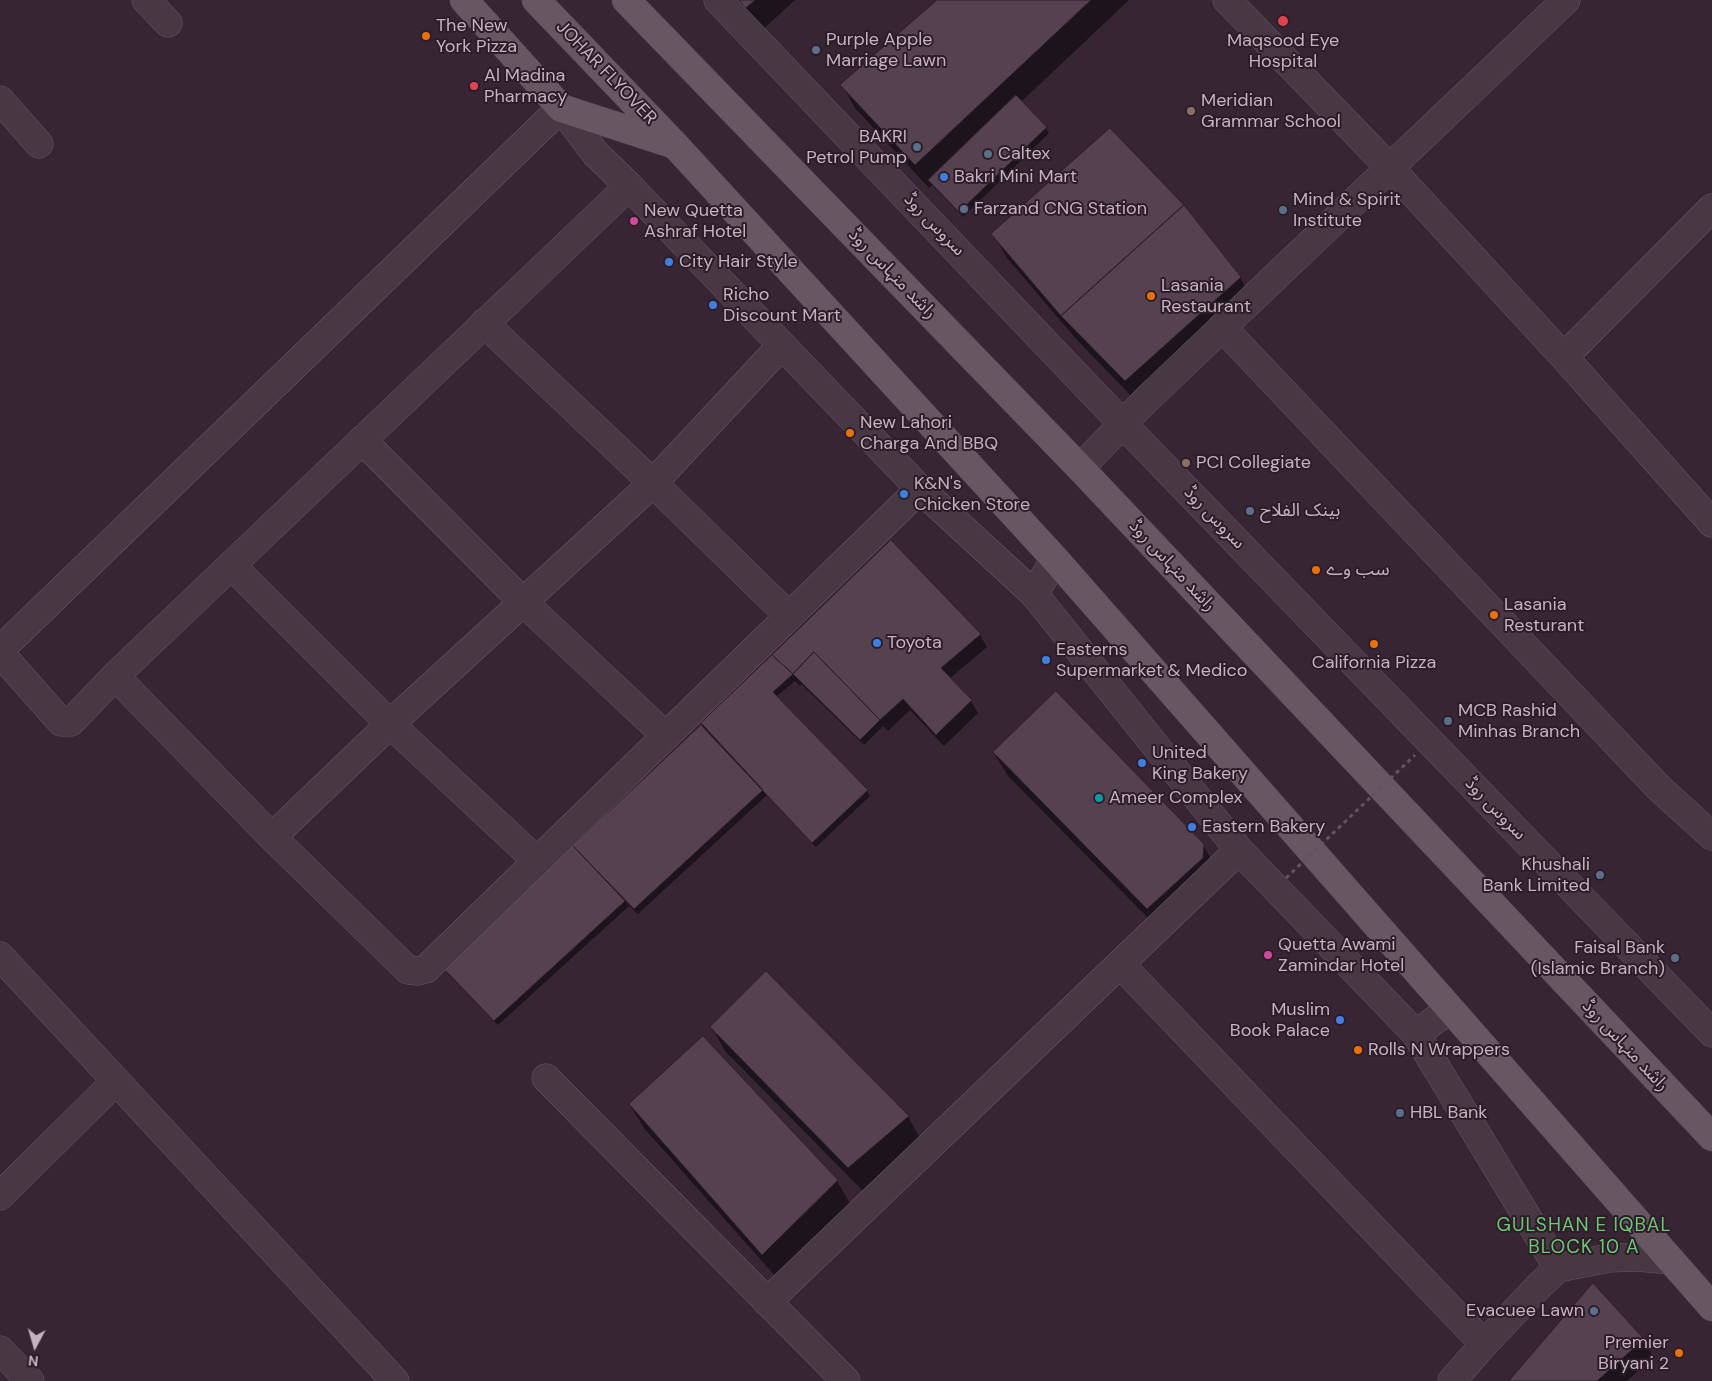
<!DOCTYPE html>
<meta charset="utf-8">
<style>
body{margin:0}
#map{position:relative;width:1712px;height:1381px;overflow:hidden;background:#372533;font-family:"DM Sans",sans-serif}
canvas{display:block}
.north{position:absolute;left:10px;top:1321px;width:50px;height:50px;-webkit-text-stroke:4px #2c1d29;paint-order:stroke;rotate:186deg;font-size:14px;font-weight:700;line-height:20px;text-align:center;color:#c4b3bf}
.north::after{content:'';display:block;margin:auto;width:18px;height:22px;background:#c4b3bf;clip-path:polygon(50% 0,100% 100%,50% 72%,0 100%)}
</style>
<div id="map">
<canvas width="1712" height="1381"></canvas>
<div class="north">N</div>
</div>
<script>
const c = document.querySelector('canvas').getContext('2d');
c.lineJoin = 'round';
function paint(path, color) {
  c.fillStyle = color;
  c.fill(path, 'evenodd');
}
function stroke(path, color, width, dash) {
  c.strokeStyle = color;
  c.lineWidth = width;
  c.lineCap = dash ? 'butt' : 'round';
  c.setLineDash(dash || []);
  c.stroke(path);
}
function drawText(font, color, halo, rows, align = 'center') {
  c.font = font + ' "DM Sans","Noto Sans Arabic",sans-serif';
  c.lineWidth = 4;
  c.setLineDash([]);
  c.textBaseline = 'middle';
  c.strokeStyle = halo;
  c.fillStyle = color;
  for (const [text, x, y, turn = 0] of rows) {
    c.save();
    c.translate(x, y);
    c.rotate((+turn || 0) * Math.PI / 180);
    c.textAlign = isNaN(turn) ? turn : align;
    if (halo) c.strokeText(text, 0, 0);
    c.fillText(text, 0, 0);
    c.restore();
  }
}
paint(new Path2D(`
 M731 0H795L761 31Z
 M939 0H1129L1021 102 1046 128 1049 133 963 217 932 185 929 188 855 108 842 85Z
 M993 234 1240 277 1253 301 1139 404 1077 340 1007 258Z
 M891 542 980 635 987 647 949 679 971 701 978 713 944 746 910 710 888 731 883 726 864 745 801 684 800 686 795 681 776 697 867 791 870 796 816 847 767 795 638 914 629 906 498 1025 449 975 446 970 703 725Z
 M994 753 1203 845 1217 869 1162 932 1008 776Z
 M712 1027 908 1116 921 1140 862 1190 725 1051Z
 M703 1038 837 1181 851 1205 776 1277 644 1128 630 1105Z
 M1643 1339 1653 1357 1627 1381H1510Z`), '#0007');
const building = new Path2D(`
 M739 0H755L746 8Z
 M937 0H1091L915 165 840 85Z
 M1016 95 1047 127 959 212 928 180Z
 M1110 128 1184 205 1061 316 991 234Z
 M1184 205 1241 277 1125 381 1061 316Z
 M891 540 981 634 941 668 972 700 936 735 903 699 880 720 814 652 793 674 772 655Z
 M814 652 880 720 860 740 793 674Z
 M772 655 793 674 773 692 868 790 812 843 700 724Z
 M1056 691 1204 844 1203 858 1147 909 993 752Z
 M702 724 763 790 634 909 573 846Z
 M573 846 625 901 494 1021 445 970Z
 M766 971 909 1116 848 1168 710 1027Z
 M703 1036 838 1180 762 1255 629 1104Z
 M1593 1283 1644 1339 1597 1381H1509Z`);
paint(building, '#564151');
stroke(building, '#2f1f2b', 1);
const street = new Path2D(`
 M146 0 168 23
 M718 0 1117 418 1712 1033
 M1227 0 1390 168 1564 357 1712 523
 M0 100 39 144
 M484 323 653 483 789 616
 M1222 327 1659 788 1712 836
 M781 346 653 483 390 724 272 837 408 970 418 971 426 969 920 489
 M1564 357 1712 208
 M362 440 522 601 666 736
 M1080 468 1146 400 1566 0
 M231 565 390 724 537 861
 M1034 594 1055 559
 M0 650 561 108 595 153 629 186 920 489 1034 594 1239 850 1416 1034 1558 1268
 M0 653 61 722H71L115 676 629 186
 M115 676 272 837
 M0 956 395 1381
 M1120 964 1484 1344
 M1416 1034 1450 1009
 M546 1078 846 1381
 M0 1196 116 1081
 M767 1302 1239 850
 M0 1350 30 1381
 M1452 1381 1484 1344 1539 1286 1558 1268 1609 1258 1638 1257 1670 1260`);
const primary = new Path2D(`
 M464 0 561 108 672 144
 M536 0 675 145 1055 559 1712 1307
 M626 0 1080 468 1712 1137`);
stroke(street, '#665662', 29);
stroke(primary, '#51414d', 29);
stroke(street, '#483844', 28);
stroke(primary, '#685663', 28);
stroke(new Path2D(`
 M1286 878 1415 755`), '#625465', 3, [4, 4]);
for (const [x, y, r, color] of [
 [1283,21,6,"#e0444e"],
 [426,36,5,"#e8710a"],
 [816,50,5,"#5c6f8a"],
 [474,86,5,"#e0444e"],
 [1191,111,5,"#8d6e63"],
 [917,147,5,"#5c6f8a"],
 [988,154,5,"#5c6f8a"],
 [944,177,5,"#3f7fe0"],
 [964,209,5,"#5c6f8a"],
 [1283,210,5,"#5c6f8a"],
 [634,221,5,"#d1479c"],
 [669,262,5,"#3f7fe0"],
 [1151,296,5,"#e8710a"],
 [713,305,5,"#3f7fe0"],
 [850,433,5,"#e8710a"],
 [1186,463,5,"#8d6e63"],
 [904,494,5,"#3f7fe0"],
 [1250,511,5,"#5c6f8a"],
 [1316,570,5,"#e8710a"],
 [1494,615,5,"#e8710a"],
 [877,643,5,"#3f7fe0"],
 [1374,644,5,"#e8710a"],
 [1046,660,5,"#3f7fe0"],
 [1448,721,5,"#5c6f8a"],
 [1142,763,5,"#3f7fe0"],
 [1099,798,5,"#0f9aa8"],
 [1192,827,5,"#3f7fe0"],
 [1600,875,5,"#5c6f8a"],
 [1268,955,5,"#d1479c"],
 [1675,958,5,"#5c6f8a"],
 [1340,1020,5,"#3f7fe0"],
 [1358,1050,5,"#e8710a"],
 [1400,1113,5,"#5c6f8a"],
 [1594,1311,5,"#5c6f8a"],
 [1679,1353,5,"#e8710a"]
]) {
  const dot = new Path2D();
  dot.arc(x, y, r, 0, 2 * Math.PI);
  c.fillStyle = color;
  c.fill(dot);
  stroke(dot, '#2c1d29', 2);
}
drawText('18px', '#c4b3bf', '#2c1d29', [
 ["The New",436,26],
 ["York Pizza",436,47],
 ["Purple Apple",826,40],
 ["Marriage Lawn",826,61],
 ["Maqsood Eye",1283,41,"center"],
 ["Hospital",1283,62,"center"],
 ["Al Madina",484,76],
 ["Pharmacy",484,97],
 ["Meridian",1201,101],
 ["Grammar School",1201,122],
 ["BAKRI",907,137,"right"],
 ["Petrol Pump",907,158,"right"],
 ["Caltex",998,154],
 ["Bakri Mini Mart",954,177],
 ["Mind & Spirit",1293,200],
 ["Institute",1293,221],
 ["Farzand CNG Station",974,209],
 ["New Quetta",644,211],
 ["Ashraf Hotel",644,232],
 ["City Hair Style",679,262],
 ["Lasania",1161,286],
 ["Restaurant",1161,307],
 ["Richo",723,295],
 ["Discount Mart",723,316],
 ["New Lahori",860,423],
 ["Charga And BBQ",860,444],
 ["PCI Collegiate",1196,463],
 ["K&N's",914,484],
 ["Chicken Store",914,505],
 ["بینک الفلاح",1260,511],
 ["سب وے",1326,570],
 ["Lasania",1504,605],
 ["Resturant",1504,626],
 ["Toyota",887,643],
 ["Easterns",1056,650],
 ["Supermarket & Medico",1056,671],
 ["California Pizza",1374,663,"center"],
 ["MCB Rashid",1458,711],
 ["Minhas Branch",1458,732],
 ["United",1152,753],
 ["King Bakery",1152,774],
 ["Ameer Complex",1109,798],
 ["Eastern Bakery",1202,827],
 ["Khushali",1590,865,"right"],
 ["Bank Limited",1590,886,"right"],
 ["Quetta Awami",1278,945],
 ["Zamindar Hotel",1278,966],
 ["Faisal Bank",1665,948,"right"],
 ["(Islamic Branch)",1665,969,"right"],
 ["Muslim",1330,1010,"right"],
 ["Book Palace",1330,1031,"right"],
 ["Rolls N Wrappers",1368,1050],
 ["HBL Bank",1410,1113],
 ["Evacuee Lawn",1584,1311,"right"],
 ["Premier",1669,1343,"right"],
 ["Biryani 2",1669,1364,"right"]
], 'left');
drawText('18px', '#c4b3bf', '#2c1d29', [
 ["JOHAR FLYOVER",606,73,46],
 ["سروس روڈ",934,225,46],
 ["راشد منہاس روڈ",892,274,46],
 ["سروس روڈ",1214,518,46],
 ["راشد منہاس روڈ",1172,566,47],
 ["سروس روڈ",1495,809,46],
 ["راشد منہاس روڈ",1625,1046,47]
]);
c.letterSpacing = '1px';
drawText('19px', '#6cc674', '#2c1d29', [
 ["GULSHAN E IQBAL",1584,1226],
 ["BLOCK 10 A",1584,1248]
]);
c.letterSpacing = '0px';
</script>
